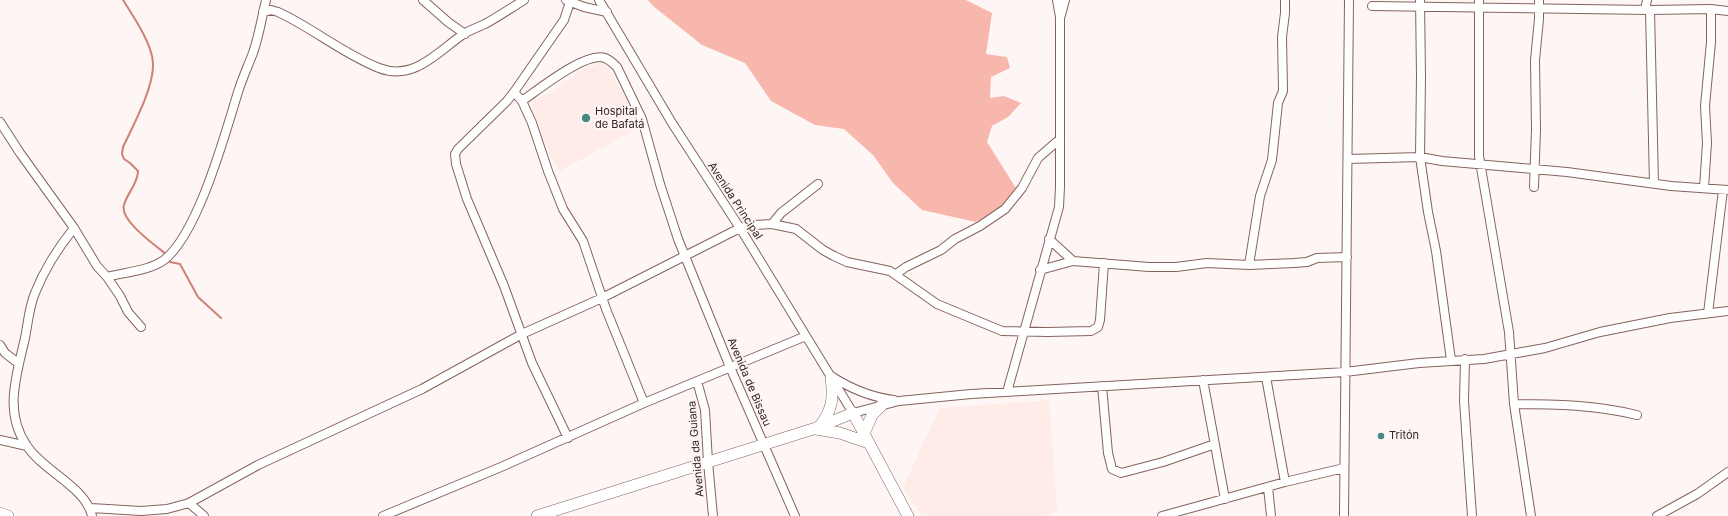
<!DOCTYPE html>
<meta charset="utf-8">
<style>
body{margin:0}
canvas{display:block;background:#fef6f4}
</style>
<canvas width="1728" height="516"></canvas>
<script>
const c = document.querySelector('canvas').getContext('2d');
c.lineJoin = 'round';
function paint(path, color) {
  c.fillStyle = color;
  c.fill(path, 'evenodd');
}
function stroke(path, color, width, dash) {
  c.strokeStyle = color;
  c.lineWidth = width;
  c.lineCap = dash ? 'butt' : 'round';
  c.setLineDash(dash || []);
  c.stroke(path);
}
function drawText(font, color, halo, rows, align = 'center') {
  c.font = font + ' Inter,sans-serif';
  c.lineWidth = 4;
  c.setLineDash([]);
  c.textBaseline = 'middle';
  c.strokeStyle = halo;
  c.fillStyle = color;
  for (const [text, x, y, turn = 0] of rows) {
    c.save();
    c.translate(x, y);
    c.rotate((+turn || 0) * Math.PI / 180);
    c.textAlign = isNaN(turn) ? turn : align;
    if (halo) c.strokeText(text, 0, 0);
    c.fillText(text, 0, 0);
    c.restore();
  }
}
paint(new Path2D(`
 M604 61 642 126 560 171 549 155V151L532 109V101L550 93 588 65 590 67Z
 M1049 400 1057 510 1045 516H922L903 487 940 408Z`), '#ffebe7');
paint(new Path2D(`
 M648 0H966L992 13 986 54 1007 57 1010 68 991 77 990 98 1004 96 1021 103 1008 117 992 126 987 142 1019 193 1004 206 976 222 922 210 893 183 873 155 844 129 815 125 771 101 745 63 702 45 653 6Z`), '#f8b7ac');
stroke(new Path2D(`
 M123 0C133 16 153 45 153 64 154 87 133 126 123 147L122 154 124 159 130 163 138 171C138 184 127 193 124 205 119 220 156 246 166 254
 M168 258 170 262 180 264 198 297 221 318`), '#d08174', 2);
const minor = new Path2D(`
 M423 0 448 22 465 34
 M566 0 584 7 607 12
 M599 0 672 123 740 228 853 413 899 401 971 394 1345 372 1419 363 1484 359 1545 348 1600 332 1670 318 1728 311
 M1420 0 1421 76 1420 157 1428 212 1436 251 1451 360
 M1479 0V156L1509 332 1514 404 1531 516
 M1372 6 1650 10 1711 9 1728 11
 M1645 10 1647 0
 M1650 10 1654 184
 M263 12 271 10 278 12C313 28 343 54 379 68 415 82 439 50 465 33 471 30 478 27 485 24 498 17 511 8 524 0
 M1061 15 1065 0
 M514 92 522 101C538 90 586 51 605 58 610 60 613 63 617 67L642 119 660 184 678 239 730 367 795 516
 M522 101 532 123 548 171 563 209 583 241 606 309 644 403
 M0 122 20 153 74 228C58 248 44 270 35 293 29 307 28 323 25 338 17 374 3 412 27 446 43 471 86 487 92 516
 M1348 159 1420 157 1442 161 1567 172 1671 186 1728 190
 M1534 187 1536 129 1535 60 1539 19V0
 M1704 188 1707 143 1705 106 1711 42V9
 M772 224 781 213 818 184
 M74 228 97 266 107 277 120 296 128 312 141 327
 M1049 239 1073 261
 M1249 265 1260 196 1272 160 1278 103 1283 91 1282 37 1285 13V0
 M1040 270 1073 261 1149 267H1176L1207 263 1249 265 1294 263 1307 262 1317 258 1347 257
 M896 274 906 267 941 250 955 239 980 226 1005 209 1022 188 1038 158 1060 139
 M107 277C125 272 149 271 164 260 198 234 225 134 238 92 242 79 248 66 253 53 259 36 262 17 266 0
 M1708 313 1723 190
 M0 345 5 353 18 363
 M1465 359 1464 401 1472 516
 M831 376C851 389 870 397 894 400
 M1266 377 1285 482
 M1203 380 1225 499
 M697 381 705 410 708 462 713 516
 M1102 386 1108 453 1112 469 1121 473 1163 462 1215 444
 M1007 392 1059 207 1060 187V17L1057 0
 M1514 404C1556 404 1596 405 1637 415
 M568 438 532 363 504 286 467 199 456 164 455 154 458 149 507 101 514 92 564 20 570 2
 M0 440 27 446
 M1268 487 1271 516
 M189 503 204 516
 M91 508 141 511 167 509 189 503 258 465 422 389 522 334 602 298 740 228 754 225 772 224 796 229 823 250 834 256 847 262 890 271 937 304 1002 331 1047 332 1091 331 1098 327 1100 320 1104 263
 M383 516 501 467 644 403 806 336
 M1162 516 1285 482 1344 468
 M1344 516 1349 0
 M1657 516 1697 494 1728 472`);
const major = new Path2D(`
 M820 426C832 410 834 398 831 378
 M816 429 840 433 869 443
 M864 434 872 415 882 405
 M0 513 8 516
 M537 516 813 429 853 413 908 516`);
stroke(minor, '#86635d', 10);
stroke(major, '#86635d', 12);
stroke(minor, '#fff', 8);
stroke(major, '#fff', 11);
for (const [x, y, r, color] of [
 [586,118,5,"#428a88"],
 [1381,436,4,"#428a88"]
]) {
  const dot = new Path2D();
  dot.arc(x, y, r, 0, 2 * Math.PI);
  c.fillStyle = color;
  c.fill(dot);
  stroke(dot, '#fef6f4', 1.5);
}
drawText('11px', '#332421', '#fef6f4', [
 ["Hospital",595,112],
 ["de Bafatá",595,125],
 ["Tritón",1389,436]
], 'left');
drawText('11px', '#332421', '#fef6f4', [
 ["Avenida Principal",735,201,57],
 ["Avenida de Bissau",749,382,67],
 ["Avenida da Guiana",696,449,-95]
]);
</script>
